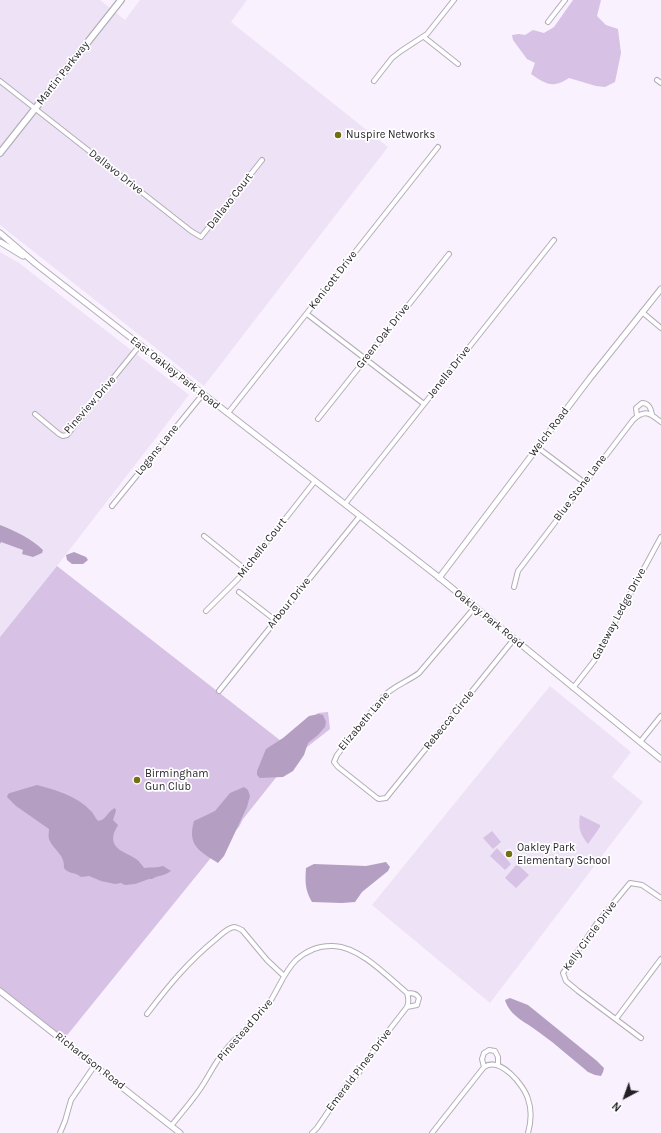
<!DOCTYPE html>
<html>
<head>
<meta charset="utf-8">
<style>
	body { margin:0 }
	#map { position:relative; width:661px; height:1133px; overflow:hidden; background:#f9f1fe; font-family:Karla,sans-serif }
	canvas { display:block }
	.north { position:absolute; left:605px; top:1077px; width:40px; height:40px; -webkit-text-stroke:3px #fff; paint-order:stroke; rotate:221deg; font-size:11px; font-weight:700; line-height:16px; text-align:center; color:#221f24 }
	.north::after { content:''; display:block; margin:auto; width:14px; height:18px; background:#221f24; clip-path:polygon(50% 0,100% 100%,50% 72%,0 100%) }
</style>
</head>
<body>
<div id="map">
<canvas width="661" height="1133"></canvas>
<div class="north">N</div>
</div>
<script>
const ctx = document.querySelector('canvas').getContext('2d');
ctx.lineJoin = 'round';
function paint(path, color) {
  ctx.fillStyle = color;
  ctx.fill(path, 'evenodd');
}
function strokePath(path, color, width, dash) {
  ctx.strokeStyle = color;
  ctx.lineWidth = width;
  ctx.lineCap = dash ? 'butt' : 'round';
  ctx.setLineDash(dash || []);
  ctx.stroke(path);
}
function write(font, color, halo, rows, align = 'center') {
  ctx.font = font + ' Karla,sans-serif';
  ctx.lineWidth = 3.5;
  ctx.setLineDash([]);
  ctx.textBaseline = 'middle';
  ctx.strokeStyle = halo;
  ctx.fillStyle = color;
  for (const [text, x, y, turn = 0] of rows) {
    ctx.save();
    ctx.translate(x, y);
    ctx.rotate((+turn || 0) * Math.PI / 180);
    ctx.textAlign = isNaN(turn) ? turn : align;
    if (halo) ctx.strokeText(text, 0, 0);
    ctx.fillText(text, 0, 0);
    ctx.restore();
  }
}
paint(new Path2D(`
	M0,0H100L125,20L140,0H247L231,22L388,147L204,386L0,225Z
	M0,252L19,263L189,395L57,566L0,637Z
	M550,686L631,752L612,777L643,802L490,1003L372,905Z`), '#eee3f6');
paint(new Path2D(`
	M573,0H601L597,16L606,25L618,29L621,53L615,82L605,87L596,86L569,78C552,89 546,84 531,74L535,63L527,59L513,40L512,35L519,34L525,35L533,30L544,33L554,27Z
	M57,566L281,741L318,713L328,712L330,729L302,751L278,775L243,819L239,827L214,854L64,1039L0,990V637Z
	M580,815L600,825V827L588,844C580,834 578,828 580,815Z
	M492,831L501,842L493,849L483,838Z
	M497,848L511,864L505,870L490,856Z
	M517,864L529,875L516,888L505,878Z`), '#d7c1e4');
paint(new Path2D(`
	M0,525C15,531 31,538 43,550L42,553L33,557L22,554L23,550L1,542L0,544Z
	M74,552L86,557L88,560L83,564H72L67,560L66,555Z
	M319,714L323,715L326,722L325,727L318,735L308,743L304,755L293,771L283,777L260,778L257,775V771L266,749L283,738L309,716Z
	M37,785C56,790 77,796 91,811C94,814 95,818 98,821C107,820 107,811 115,808L116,811L113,820L118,825C117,827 115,830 114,833C109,849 126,852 136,859C139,861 142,865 144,868C151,867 157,868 163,866L171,871C165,876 158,875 152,879H149L135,884L125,885L121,883L115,884L101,881L89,876L81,877C76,872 68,874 64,868C65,854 53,850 49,839C48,836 49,832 49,829L16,806L7,797L8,794L10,793Z
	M244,787L248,790L250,796L247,807L224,856L218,863C199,851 187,845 194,821L215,811L230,793Z
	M386,862L390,867L388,871L362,892L355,902L342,903L312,902C305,890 305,882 306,868L314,864L366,866Z
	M510,998L528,1005L597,1061L604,1068L603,1072L601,1076L595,1075L588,1072C572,1059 557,1045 540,1033C528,1023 510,1017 505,1000Z`), '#b49fc2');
const minor = new Path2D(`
	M548,22L565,0
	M424,37L458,64
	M657,80L661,83
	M0,81L191,231L201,237L262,160
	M374,81L392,58L401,51L427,34L454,0
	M642,312L661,328
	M307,314L424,404
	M228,413L438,147
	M35,414L59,434L63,436L67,435L140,345
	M637,416L636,408L642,403C649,403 651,408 652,415
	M318,419L449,254
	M537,447L585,483
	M345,504L554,240
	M112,506L203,394
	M204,536L245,569
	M514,587L518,571L633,420C645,409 650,413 661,422
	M239,592L275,620
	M475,607L419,673C407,682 393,686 383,697L337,755L334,762L338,767L377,798L379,799L386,798L514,639
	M206,611L238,579L315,481
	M573,688L594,661L661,537
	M219,691L360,516
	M640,742L661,716
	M407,993C412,993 416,993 419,998L417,1005L407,1007
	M147,1014C169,985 188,962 216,939C221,935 227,928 234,927C237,927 239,929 242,930L267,960L284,976
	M616,1019L661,959
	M641,1038L578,991L566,981L563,973L597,923L630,883L642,885L661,898
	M484,1067L482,1059L484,1053L489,1050L495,1051L498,1057V1065
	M171,1126C182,1112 195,1098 204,1083C211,1072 216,1061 224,1052C237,1035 254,1023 267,1006C278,991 283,973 296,960C307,950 319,945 334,946C360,947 388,977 407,993C409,999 409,1002 407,1007L376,1047L358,1074L347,1084L317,1128L312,1133
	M60,1133L65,1121L71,1100L95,1065
	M432,1133L484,1067C500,1056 524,1085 528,1099C532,1110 531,1122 528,1133`);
const tertiary = new Path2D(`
	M0,233L36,264L436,575L661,759
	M0,242L23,256
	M439,578L590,378L661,289
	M0,991L180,1133`);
const secondary = new Path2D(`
	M0,153L121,0`);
strokePath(minor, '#b3adb8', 6);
strokePath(tertiary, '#b3adb8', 7);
strokePath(secondary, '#b3adb8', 8);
strokePath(minor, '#fff', 4);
strokePath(tertiary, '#fff', 5);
strokePath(secondary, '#fff', 5.5);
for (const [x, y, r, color] of [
	[338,135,4,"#727012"],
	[137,780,4,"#727012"],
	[509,854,4,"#727012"]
]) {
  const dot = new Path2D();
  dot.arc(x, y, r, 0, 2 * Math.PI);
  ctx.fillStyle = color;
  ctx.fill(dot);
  strokePath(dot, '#fff', 1.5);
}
write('11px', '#221f24', '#fff', [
	["Martin Parkway",63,73,-52],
	["Dallavo Drive",116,172,38],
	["Dallavo Court",230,201,-52],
	["Kenicott Drive",333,280,-52],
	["Green Oak Drive",383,336,-52],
	["Jenella Drive",449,372,-52],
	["East Oakley Park Road",175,373,38],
	["Pineview Drive",90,405,-49],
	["Welch Road",549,432,-53],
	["Logans Lane",157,450,-51],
	["Blue Stone Lane",580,488,-53],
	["Michelle Court",262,548,-52],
	["Arbour Drive",289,603,-51],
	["Gateway Ledge Drive",619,614,-62],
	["Oakley Park Road",489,619,39],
	["Rebecca Circle",449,720,-51],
	["Elizabeth Lane",364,721,-50],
	["Kelly Circle Drive",590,936,-54],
	["Pinestead Drive",245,1030,-49],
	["Richardson Road",90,1061,38],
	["Emerald Pines Drive",359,1070,-53]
]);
write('11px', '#221f24', '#fff', [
	["Nuspire Networks",346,135],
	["Birmingham",145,774],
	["Gun Club",145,787],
	["Oakley Park",517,848],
	["Elementary School",517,861]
], 'left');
</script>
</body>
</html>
